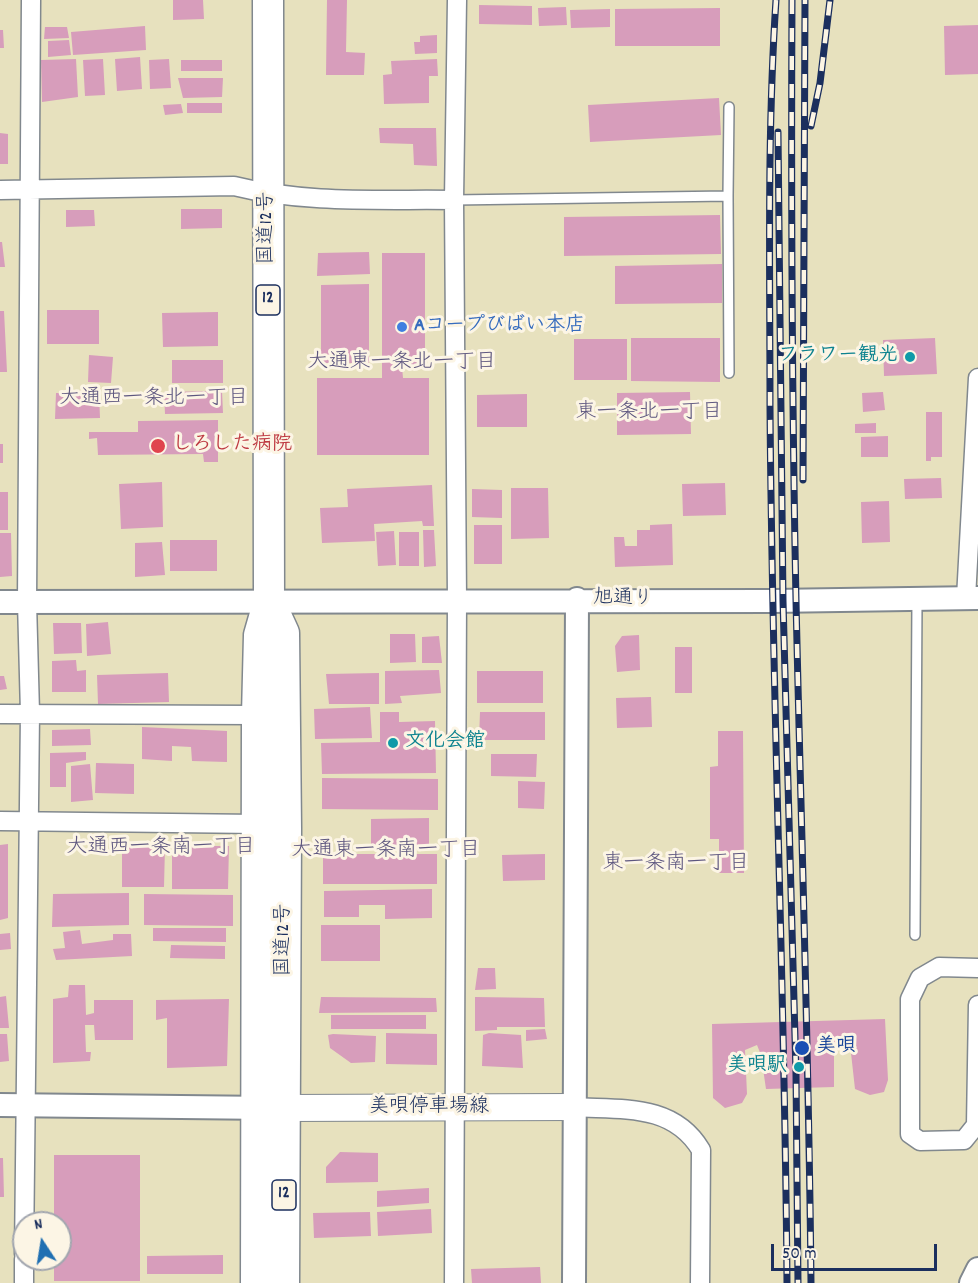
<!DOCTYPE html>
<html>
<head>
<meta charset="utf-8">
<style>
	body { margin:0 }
	#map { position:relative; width:978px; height:1283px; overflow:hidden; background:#e7e1be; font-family:Dekko,sans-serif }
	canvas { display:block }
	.north { position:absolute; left:12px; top:1211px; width:60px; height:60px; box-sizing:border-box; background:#fcf5e5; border:2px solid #a2a6af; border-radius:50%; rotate:348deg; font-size:16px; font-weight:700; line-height:24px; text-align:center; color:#1b2f5e }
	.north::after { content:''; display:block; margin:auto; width:21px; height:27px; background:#1f6fb2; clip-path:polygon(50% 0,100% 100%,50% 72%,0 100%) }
	.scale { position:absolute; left:771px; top:1244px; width:166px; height:27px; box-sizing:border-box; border:3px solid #1b2f5e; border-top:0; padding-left:8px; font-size:18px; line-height:21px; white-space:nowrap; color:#1b2f5e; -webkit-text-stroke:4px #fcf5e5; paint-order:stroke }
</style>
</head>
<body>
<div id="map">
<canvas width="978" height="1283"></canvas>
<div class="north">N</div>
<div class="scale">50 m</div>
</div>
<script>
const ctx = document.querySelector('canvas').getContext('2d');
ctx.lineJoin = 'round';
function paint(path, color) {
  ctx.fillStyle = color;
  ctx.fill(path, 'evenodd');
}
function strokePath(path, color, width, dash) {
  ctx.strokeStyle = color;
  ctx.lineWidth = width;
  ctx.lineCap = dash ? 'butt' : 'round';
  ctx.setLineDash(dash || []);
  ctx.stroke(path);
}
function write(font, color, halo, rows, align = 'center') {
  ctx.font = font + ' Dekko,"Klee One",sans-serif';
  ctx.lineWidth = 6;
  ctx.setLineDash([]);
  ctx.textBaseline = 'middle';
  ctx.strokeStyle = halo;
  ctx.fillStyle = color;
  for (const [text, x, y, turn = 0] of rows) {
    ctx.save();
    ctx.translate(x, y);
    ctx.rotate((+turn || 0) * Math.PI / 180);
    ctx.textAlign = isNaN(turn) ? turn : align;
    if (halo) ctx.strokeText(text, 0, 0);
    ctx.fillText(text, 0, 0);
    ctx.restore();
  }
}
paint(new Path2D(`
	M173,0H203L204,19L173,20Z
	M327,0H347L346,52L365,53L364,75H326Z
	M479,5L532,6V25L479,24Z
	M566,7L567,25L539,26L538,8Z
	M720,8V46H615V9Z
	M610,9V27L571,28L570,10Z
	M978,25V74L945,75L944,26Z
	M145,26L146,50L73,55L71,32Z
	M45,27H67L69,38L44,39Z
	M0,30H3L4,48H0Z
	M437,35V53L415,54L414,42H420V36Z
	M69,40L71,55L48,57V41Z
	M140,57L142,89L117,91L115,59Z
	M76,59L78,97L42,102L41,60Z
	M103,59L105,95L85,96L83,60Z
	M169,59L171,88L150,89L149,60Z
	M437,59L438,76H429V103L384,104L383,75L392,74L391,61Z
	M181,60H222V71H181Z
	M178,78H223L222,97L183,98Z
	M719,98L721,135L590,142L588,105Z
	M187,103H222V113H187Z
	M181,104L183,113L165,115L163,105Z
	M379,128H436L437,166L414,165L413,144L380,143Z
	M0,133L8,134V164H0Z
	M181,209H222V228L181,229Z
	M66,210H94L95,226L66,227Z
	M720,215L721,254L564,256V217Z
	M0,242H2L5,267H0Z
	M369,252L370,274L317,276L318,253Z
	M382,253H425V367H402L403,378H429V455H317V378H382Z
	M722,264V303L615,304V266Z
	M369,284V363H321V285Z
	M47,310H99V344H47Z
	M0,311H4L7,372H0Z
	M218,312V346L163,347L162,313Z
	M631,338H720V382L631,381Z
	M935,338L937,374L884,376L883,340Z
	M574,339H627V380H574Z
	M89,355L113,357L111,383L88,382Z
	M172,360H223V383H172Z
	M222,391L223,413L165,414L164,392Z
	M690,392L691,434L617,435V393Z
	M883,392L885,410L863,412L862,393Z
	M56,393H99L100,418L55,419Z
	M527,394V427H477V395Z
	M926,412H942V457H931V461H926Z
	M218,420V462H204L203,454L98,455L97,438L89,439V432H138V421Z
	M876,423V433H855V424Z
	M888,436V457H861V437Z
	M0,444H3V463H0Z
	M941,478L942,498L905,499L904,479Z
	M162,482L163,527L121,529L119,484Z
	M725,483L726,515L683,516L682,484Z
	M432,485L434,526H423L422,521L374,524L375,541L322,543L320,508L348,507L347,489Z
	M511,488H548L549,538L511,539Z
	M472,489L502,490V518L472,517Z
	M0,492H8V530H0Z
	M889,501L890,542L862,543L861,502Z
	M672,524L673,565L615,567L614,537H624L625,546H637V530H650V525Z
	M474,525H502V564H474Z
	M423,530H434L436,566L424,567Z
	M394,531L396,565L378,566L376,532Z
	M399,532H419V566H399Z
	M0,533H11L12,576L0,577Z
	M170,540H217V571H170Z
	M162,542L165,575L135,577V543Z
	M108,622L111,654L87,656L86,624Z
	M53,623H81L82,653L54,654Z
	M390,634H415L416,662L390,663Z
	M639,635L640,670L617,672L615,646L622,636Z
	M439,636L442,663H422V637Z
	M675,647H692V693H675Z
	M76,660L77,671L86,670V692H52V661Z
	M439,670L441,693L400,696L402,703L385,704V671Z
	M477,671H543V703H477Z
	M168,673L169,702L98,704L97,675Z
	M379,673V704H329L326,674Z
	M0,676H4L7,689L0,690Z
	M651,697L652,727L617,728L616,698Z
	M370,707L372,738L315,739L314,709Z
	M380,712H399V722L435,721L436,773L322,774L321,743L380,742Z
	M480,712H545V740H479Z
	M142,727L227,731V762L192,761L191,747L172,746V761L142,759Z
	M90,729L91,745L52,746V730Z
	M718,731H743L744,873H719V839H710V767L718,766Z
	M86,752V760L66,763V787H50V753Z
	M491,754H537L536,777L491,776Z
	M96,763L134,764V794L95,793Z
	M90,764L93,800L71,802V766Z
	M322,778L438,779V810L322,809Z
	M518,781L545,782L544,809L518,808Z
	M429,818V848L371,849V819Z
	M8,844V918L0,920V845Z
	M122,845L165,846L164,887H122Z
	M172,846H229L228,889H172Z
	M323,854H437V884H323Z
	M545,854V880L503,881L502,855Z
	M432,889V918L385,919V905H359V917H324V891Z
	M129,893V925L52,927L53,894Z
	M144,894L233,895V926L144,925Z
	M321,925H380V961H321Z
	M153,928H226V942L153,941Z
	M80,930L82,944L113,940V934H131L132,956L56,960L53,949L65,948L63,932Z
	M10,933L11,949L0,950V934Z
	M171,945L225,946V959L170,958Z
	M478,968H495L496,989L475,990Z
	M69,985H85L86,1015L94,1013V1000H133V1040H95L94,1025H85L86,1052H91L90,1061L53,1063V999L68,997Z
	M6,996L9,1028H0V997Z
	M321,997L436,998L437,1012L319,1013Z
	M475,997L544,998L545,1027H497V1030L475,1031Z
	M229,999L227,1066L167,1068V1018L156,1020V1000Z
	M331,1015H426V1029H331Z
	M885,1019L888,1080L884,1092L870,1095L855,1089L850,1044L847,1042L834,1047V1087L766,1089L761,1055L757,1045L745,1050L747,1094L742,1103L725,1108L713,1098L712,1024Z
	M545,1029L547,1039L526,1041V1030Z
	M386,1033L437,1034V1065L386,1064Z
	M489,1033L521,1035L523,1068L482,1066L483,1035Z
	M0,1034H7L9,1061L0,1062Z
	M333,1034L376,1036L375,1062L351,1063L330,1048L328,1035Z
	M340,1152L378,1153V1182L326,1183V1167Z
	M54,1155H140V1281H54V1259H60V1223H54Z
	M0,1158H3L4,1197H0Z
	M429,1188V1203L377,1207V1191Z
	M431,1209L432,1233L378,1236L377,1212Z
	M370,1212L371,1236L314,1238L313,1213Z
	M223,1255V1274H147V1256Z
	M540,1267L541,1283H472L471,1269Z`), '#d79dbb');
const service = new Path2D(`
	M728,196L729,107
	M454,200L728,196L729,373
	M915,935L917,599`);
const minor = new Path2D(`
	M0,190L234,186C306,204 380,199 454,200
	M966,598L978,378
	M0,714L257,715
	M0,821L258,824
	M978,968L939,967L920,978L910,999V1134L920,1141L964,1140L976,1125L978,1005
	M574,1107C622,1110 673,1103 701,1150L700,1283
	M24,1254L30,713L27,602L31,0
	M24,1259V1283
	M454,1283L457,600L454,200L457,0`);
const tertiary = new Path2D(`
	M0,602L772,601L978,598
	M0,1105L271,1108
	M574,1283L577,599
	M971,1283L978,1269`);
const secondary = new Path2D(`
	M284,1108L574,1107`);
const trunk = new Path2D(`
	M269,600L284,633L286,829L284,1283
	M256,1283L257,715L259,635L269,600L268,0`);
strokePath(service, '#81888e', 12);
strokePath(minor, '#81888e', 21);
strokePath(tertiary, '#81888e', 26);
strokePath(secondary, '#81888e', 28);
strokePath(trunk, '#81888e', 33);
strokePath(service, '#fff', 9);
strokePath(minor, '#fff', 18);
strokePath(tertiary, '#fff', 22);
strokePath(secondary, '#fff', 26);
strokePath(trunk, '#fff', 30);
const rail = new Path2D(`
	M776,0C767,135 770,271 770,406C772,699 785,991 787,1283
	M792,0C791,200 792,400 796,600C801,828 809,1055 811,1283
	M811,126L820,83L830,0
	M778,132L783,601L796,1074L798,1283
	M803,480L805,0`);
strokePath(rail, '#1b2f5e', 7);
strokePath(rail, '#fcf5e5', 4.5, [14]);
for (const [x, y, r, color] of [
	[402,327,6,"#3f7fe0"],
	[910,357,6,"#0f9aa8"],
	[158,446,8,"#e0444e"],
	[393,743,6,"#0f9aa8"],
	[802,1048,8,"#1a4fb4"],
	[799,1067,6,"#0f9aa8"]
]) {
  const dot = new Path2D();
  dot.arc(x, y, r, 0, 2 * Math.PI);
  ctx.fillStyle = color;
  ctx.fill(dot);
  strokePath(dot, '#fcf5e5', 2);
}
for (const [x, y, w] of [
	[268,300,24],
	[284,1195,24]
]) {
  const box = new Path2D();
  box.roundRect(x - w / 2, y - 15, w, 30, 4.5);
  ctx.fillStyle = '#fcf5e5';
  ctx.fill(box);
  strokePath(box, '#1b2f5e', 1.5);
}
write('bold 18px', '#1b2f5e', null, [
	["12",268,300],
	["12",284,1195]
]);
write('20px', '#1b2f5e', '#fcf5e5', [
	["国道12号",268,228,-90],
	["旭通り",623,600,1],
	["国道12号",285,940,-90],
	["美唄停車場線",429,1108]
]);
write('bold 20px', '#366cbe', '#fcf5e5', [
	["Aコープびばい本店",414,327]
], 'left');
write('bold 20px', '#0d838f', '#fcf5e5', [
	["フラワー観光",898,357],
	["文化会館",405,743,"left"],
	["美唄駅",787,1067]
], 'right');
write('bold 20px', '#be3a42', '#fcf5e5', [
	["しろした病院",172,446]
], 'left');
write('bold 20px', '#164399', '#fcf5e5', [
	["美唄",816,1048]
], 'left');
write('21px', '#5d567f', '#fcf5e5', [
	["大通東一条北一丁目",402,364],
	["大通西一条北一丁目",154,400],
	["東一条北一丁目",649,414],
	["大通西一条南一丁目",161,849],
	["大通東一条南一丁目",386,852],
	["東一条南一丁目",676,865]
]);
</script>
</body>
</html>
